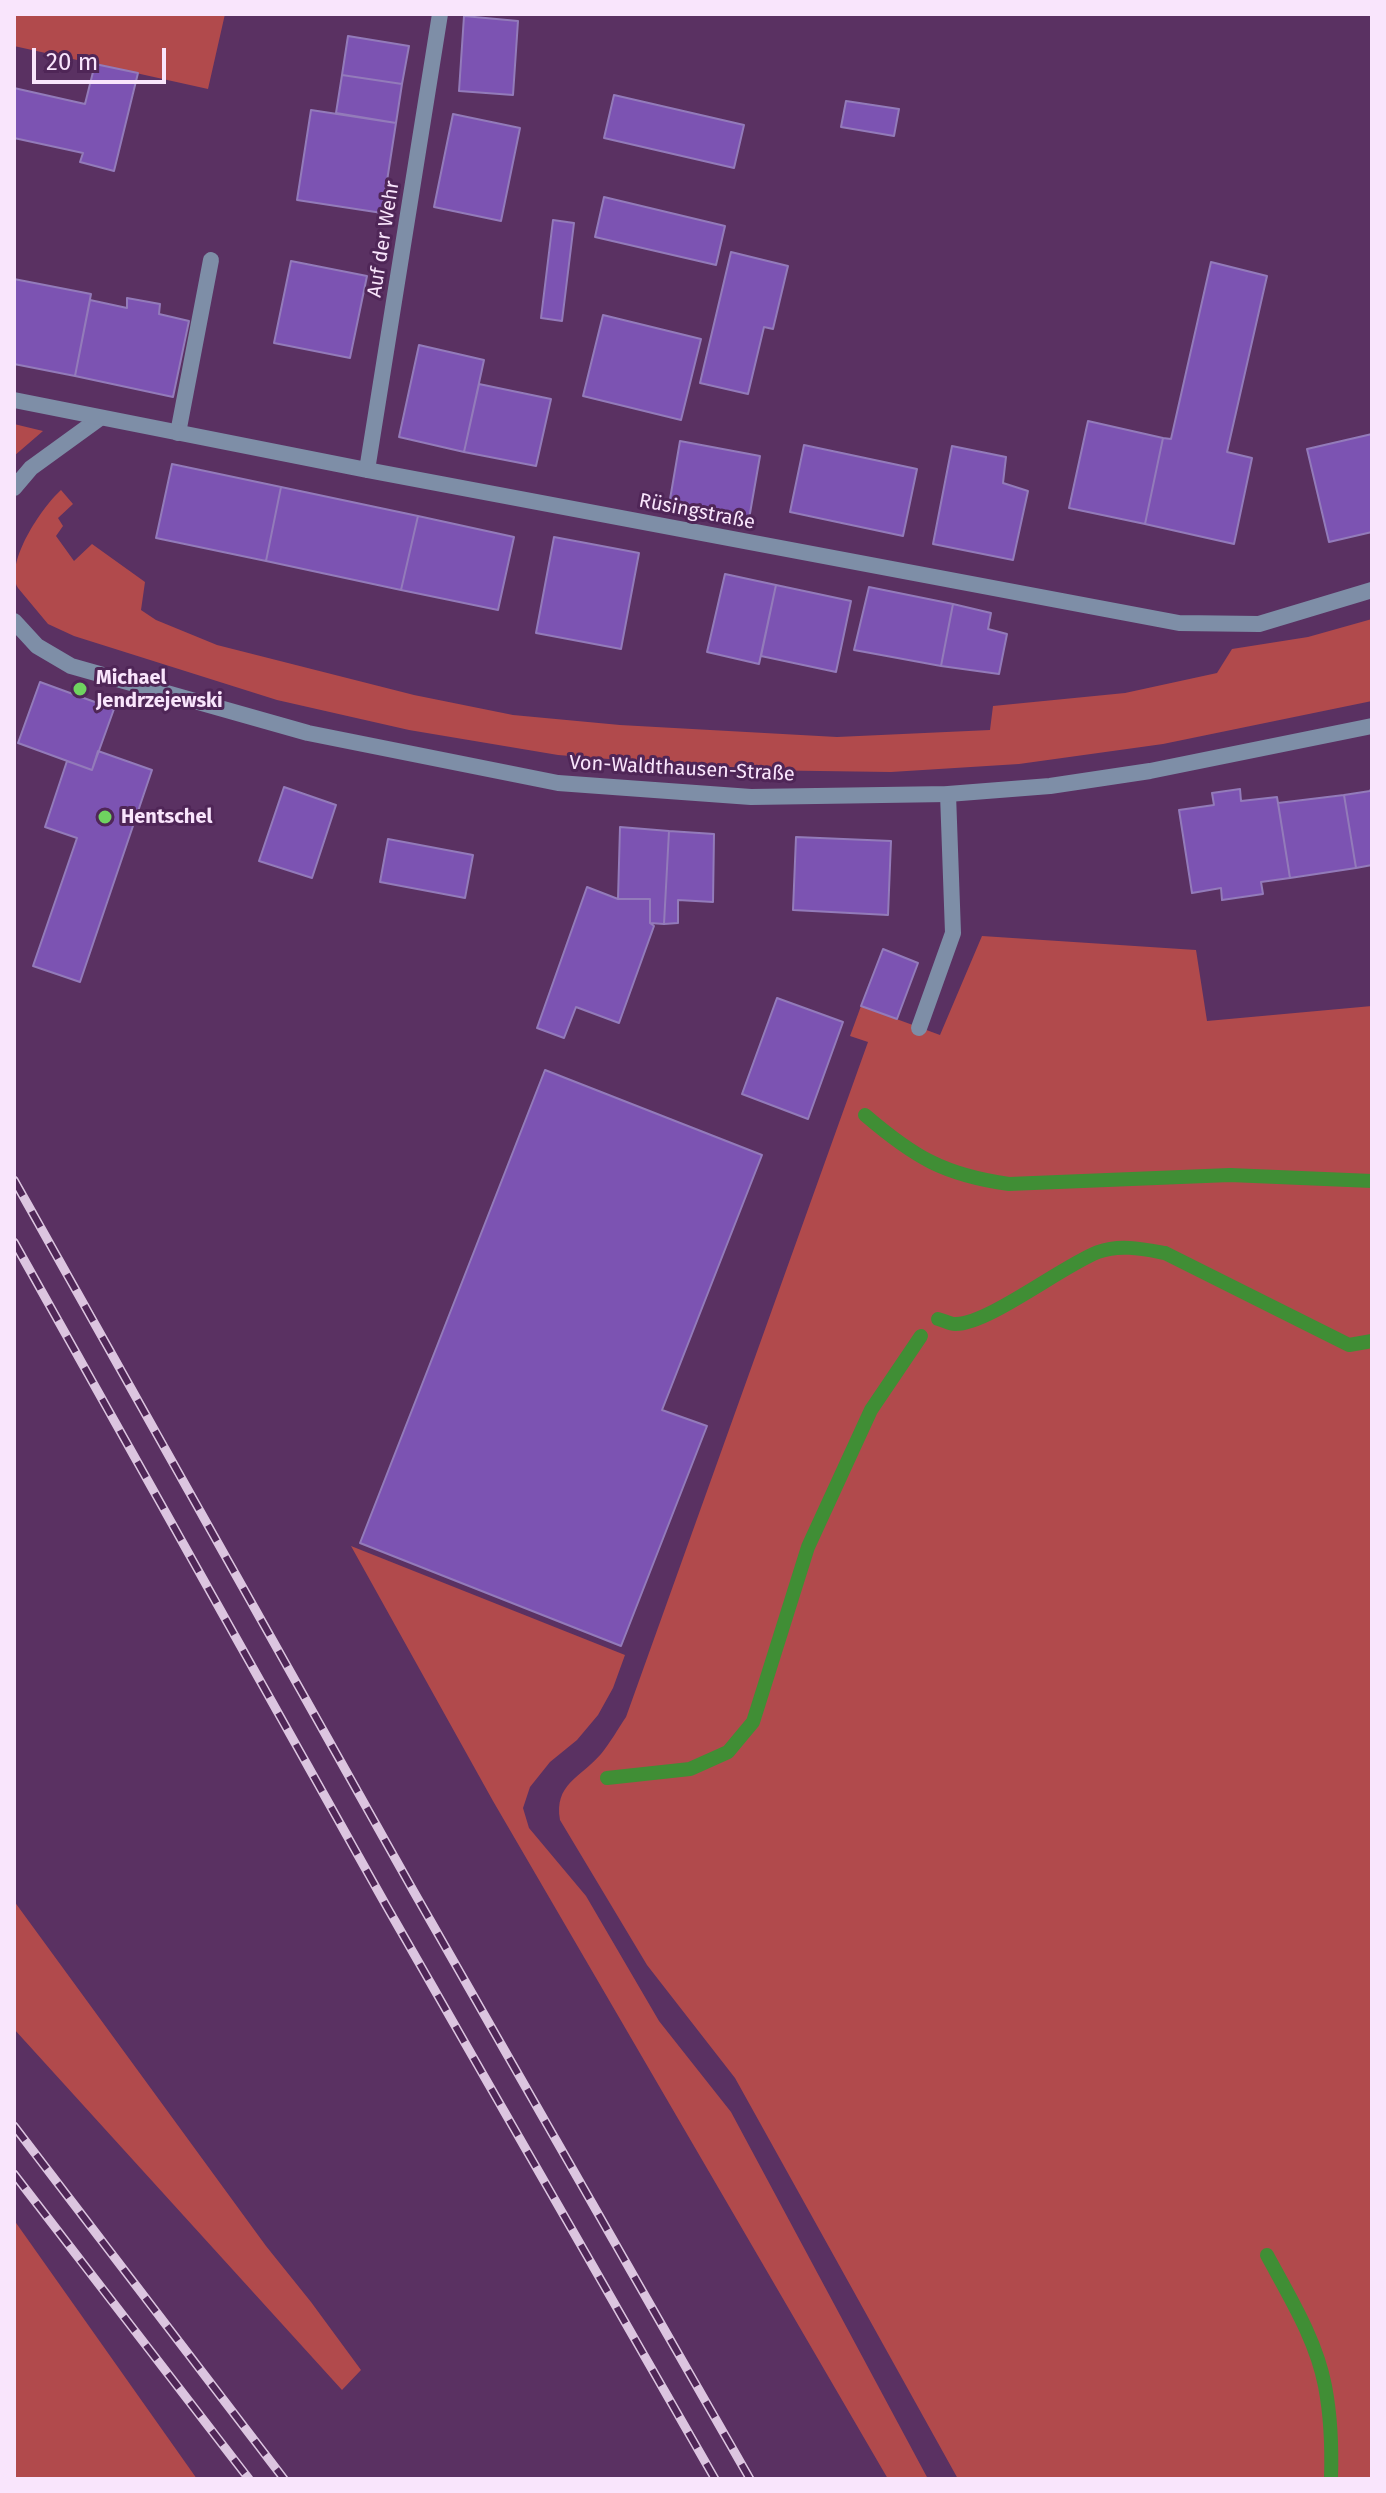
<!DOCTYPE html>
<html>
<head>
<meta charset="utf-8">
<style>
	body { margin:0 }
	#map { position:relative; width:1386px; height:2493px; overflow:hidden; background:#5a3162; font-family:"Fira Sans",sans-serif }
	canvas { display:block }
	.frame { position:absolute; inset:0; border:16px solid #f9e5fc; pointer-events:none }
	.scale { position:absolute; left:32px; top:48px; width:134px; height:36px; box-sizing:border-box; border:4px solid #f9e5fc; border-top:0; padding-left:10px; font-size:24px; line-height:28px; white-space:nowrap; color:#f9e5fc; -webkit-text-stroke:6px #4f2657; paint-order:stroke }
</style>
</head>
<body>
<div id="map">
<canvas width="1386" height="2493"></canvas>
<div class="frame"></div>
<div class="scale">20 m</div>
</div>
<script>
const ctx = document.querySelector('canvas').getContext('2d');
ctx.lineJoin = 'round';
function paint(path, color) {
  ctx.fillStyle = color;
  ctx.fill(path, 'evenodd');
}
function strokePath(path, color, width, dash) {
  ctx.strokeStyle = color;
  ctx.lineWidth = width;
  ctx.lineCap = dash ? 'butt' : 'round';
  ctx.setLineDash(dash || []);
  ctx.stroke(path);
}
function write(font, color, halo, rows, align = 'center') {
  ctx.font = font + ' "Fira Sans",sans-serif';
  ctx.lineWidth = 6;
  ctx.setLineDash([]);
  ctx.textBaseline = 'middle';
  ctx.strokeStyle = halo;
  ctx.fillStyle = color;
  for (const [text, x, y, turn = 0] of rows) {
    ctx.save();
    ctx.translate(x, y);
    ctx.rotate((+turn || 0) * Math.PI / 180);
    ctx.textAlign = isNaN(turn) ? turn : align;
    if (halo) ctx.strokeText(text, 0, 0);
    ctx.fillText(text, 0, 0);
    ctx.restore();
  }
}
paint(new Path2D(`
	M14,14H225L208,89L14,46Z
	M14,424L43,431L14,456Z
	M61,490L73,504L58,518L63,526L56,536L74,561L92,544L145,582L141,610L156,620L217,645L414,695L513,715L620,725L837,737L990,730L993,706L1125,693L1217,673L1232,649L1308,637L1372,619V701L1163,744L1019,764L891,772L748,770L558,755L409,730L277,700L74,636L48,624L18,588C4,563 42,507 61,490Z
	M982,936L1196,950L1207,1021L1372,1006V2479H958L735,2078L647,1965L560,1820C554,1784 580,1778 601,1754C610,1743 618,1729 626,1717L868,1042L850,1036L861,1006L940,1035Z
	M351,1546L625,1655L613,1688L598,1715L577,1740L550,1762L530,1787L523,1808L529,1828L586,1896L659,2021L731,2112L928,2479H888L493,1801Z
	M14,1901L266,2246L311,2302L361,2370L342,2390L14,2029Z
	M14,2220L197,2479H14Z`), '#b14a4c');
strokePath(new Path2D(`
	M865,1115C914,1157 944,1175 1009,1184L1230,1175L1372,1181
	M938,1319C943,1320 950,1324 955,1324C987,1325 1062,1266 1098,1252C1120,1244 1143,1249 1165,1253L1349,1345L1372,1341
	M607,1778L690,1769L728,1752L753,1722L808,1547L871,1410L921,1336
	M1267,2255C1289,2296 1316,2339 1325,2386C1331,2417 1332,2448 1331,2479`), '#408e35', 14);
const building = new Path2D(`
	M464,16L518,21L513,95L459,91Z
	M348,36L409,46L402,84L342,75Z
	M95,64L138,73L114,171L80,162L83,153L14,138V88L85,104Z
	M342,75L402,84L396,123L336,113Z
	M614,95L744,125L734,168L604,138Z
	M846,101L899,109L894,136L841,127Z
	M311,110L396,123L382,213L297,200Z
	M453,114L520,128L501,221L434,207Z
	M604,197L725,226L716,265L595,237Z
	M553,220L574,223L562,321L541,318Z
	M731,252L788,266L773,329L764,327L748,394L700,383Z
	M291,261L367,276L350,358L274,343Z
	M1211,262L1267,276L1227,452L1252,458L1234,544L1145,524L1163,438L1171,439Z
	M14,279L91,294L75,376L14,364Z
	M127,298L160,304L159,314L189,321L173,397L75,376L90,300L127,308Z
	M603,315L701,339L681,420L583,396Z
	M419,345L484,360L464,452L399,437Z
	M479,384L551,399L536,466L464,452Z
	M1088,421L1163,438L1145,524L1069,508Z
	M1372,434V532L1329,542L1307,449Z
	M680,441L760,456L749,519L669,505Z
	M804,445L917,469L903,536L790,512Z
	M952,446L1006,457L1003,483L1028,491L1013,560L933,544Z
	M172,464L281,487L266,561L156,538Z
	M281,487L418,516L401,590L266,561Z
	M418,516L514,537L498,610L401,590Z
	M554,537L639,553L621,649L536,633Z
	M725,574L776,585L759,664L707,652Z
	M776,585L851,601L836,672L761,656Z
	M869,587L953,604L941,666L854,650Z
	M953,604L991,613L988,629L1007,634L999,674L941,666Z
	M40,682L114,709L92,770L18,743Z
	M98,751L152,770L80,982L33,966L77,838L45,827L67,761L92,770Z
	M284,787L336,805L312,878L259,861Z
	M1372,787V865L1356,868L1344,795L1370,791Z
	M1240,789L1241,801L1277,797L1290,878L1261,882L1263,894L1222,900L1221,888L1192,893L1179,810L1214,805L1212,793Z
	M1344,795L1356,868L1290,878L1278,803Z
	M620,827L669,831L664,924L650,923V899H618Z
	M669,831L714,834L713,902L678,900V923L664,924Z
	M796,837L891,841L888,915L793,910Z
	M388,839L473,855L465,898L380,882Z
	M587,887L618,899H650V923L654,926L619,1023L576,1007L564,1038L537,1028Z
	M883,949L918,963L897,1019L861,1006Z
	M777,998L843,1022L808,1119L742,1094Z
	M545,1070L762,1155L662,1410L707,1426L621,1646L360,1543Z`);
paint(building, '#7c53b2');
strokePath(building, '#937bba', 2);
strokePath(new Path2D(`
	M178,433L211,260
	M14,488L31,468L100,418
	M919,1028L953,933L948,794`), '#7e8ea7', 16);
strokePath(new Path2D(`
	M14,400L367,470L1179,623L1259,624L1372,590
	M367,470L440,14
	M14,621L37,646L71,666L308,733L558,783L751,797L948,794L1050,786L1150,771L1372,726`), '#7e8ea7', 16);
const rail = new Path2D(`
	M14,1180L414,1892L750,2479
	M14,1242L387,1907L715,2479
	M14,2126L284,2479
	M14,2174L249,2479`);
strokePath(rail, '#dcc5e0', 9);
strokePath(rail, '#4f2657', 6, [18]);
for (const [x, y, r, color] of [
	[80,689,8,"#6fd360"],
	[105,817,8,"#6fd360"]
]) {
  const dot = new Path2D();
  dot.arc(x, y, r, 0, 2 * Math.PI);
  ctx.fillStyle = color;
  ctx.fill(dot);
  strokePath(dot, '#4f2657', 3);
}
write('20px', '#f9e5fc', '#4f2657', [
	["Auf der Wehr",384,239,-81],
	["Rüsingstraße",697,512,11],
	["Von-Waldthausen-Straße",682,769,3]
]);
write('bold 20px', '#f9e5fc', '#4f2657', [
	["Michael",96,678],
	["Jendrzejewski",96,701],
	["Hentschel",121,817]
], 'left');
</script>
</body>
</html>
